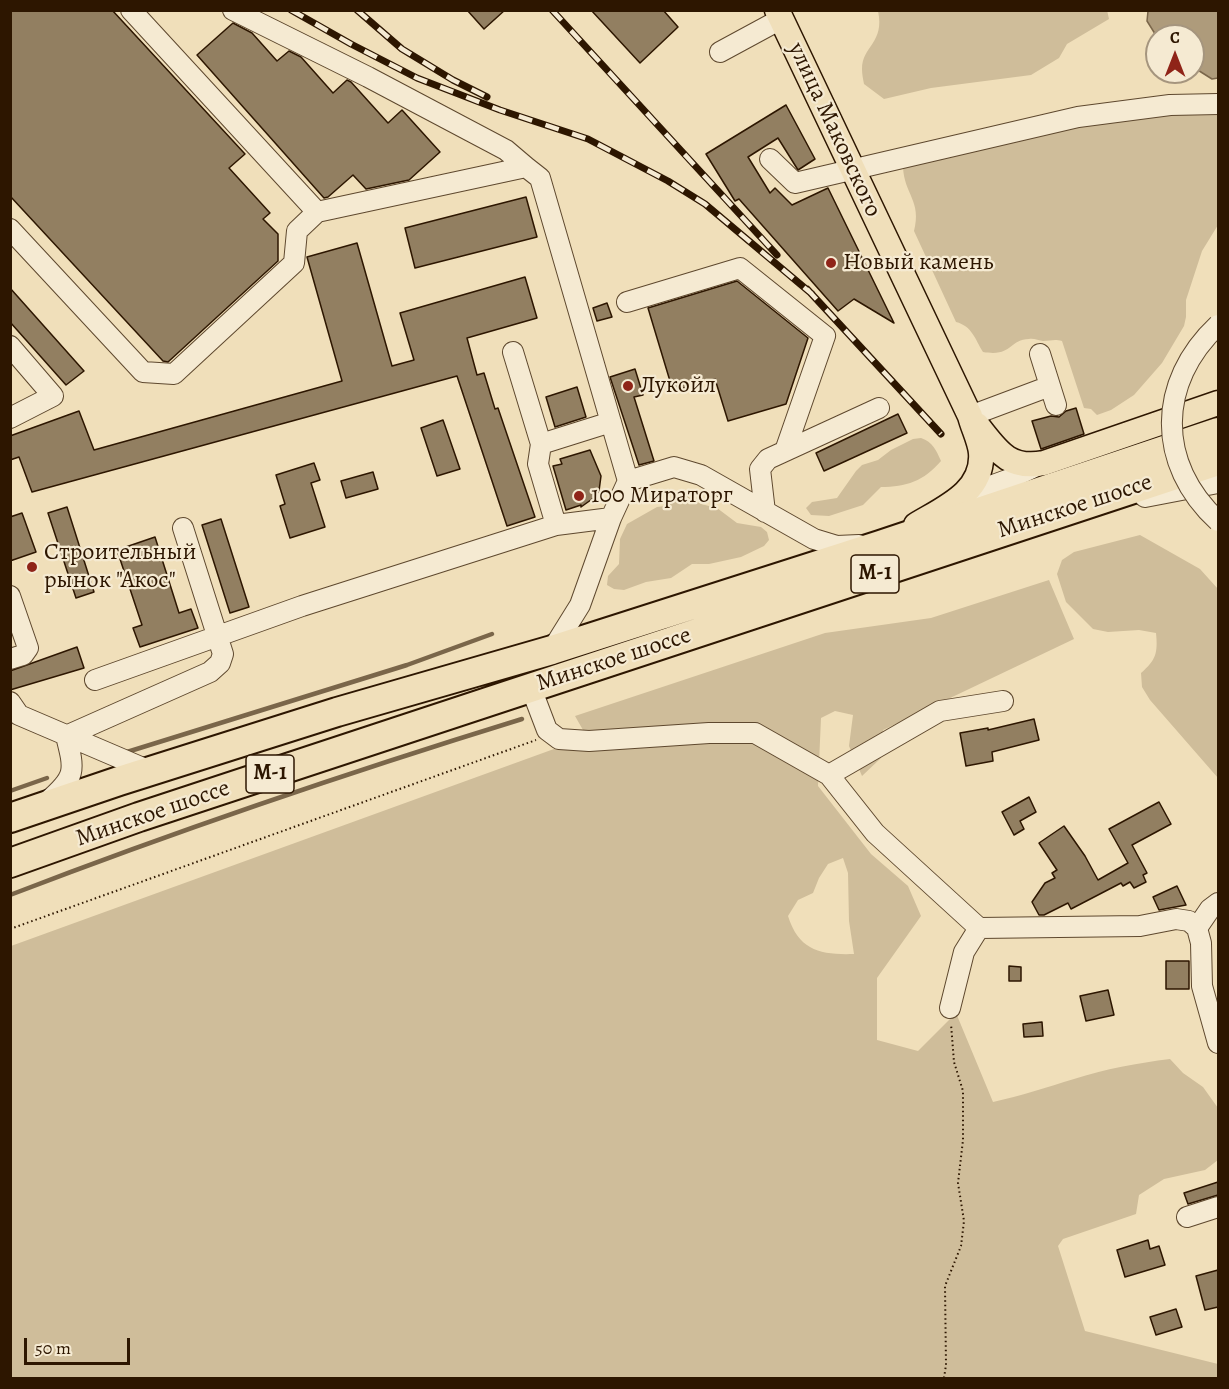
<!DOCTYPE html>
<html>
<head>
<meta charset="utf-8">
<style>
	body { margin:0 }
	#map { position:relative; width:1229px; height:1389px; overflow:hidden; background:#f0dfba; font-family:Alegreya,serif }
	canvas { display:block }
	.frame { position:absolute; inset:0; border:12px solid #2d1600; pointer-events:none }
	.north { position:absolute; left:1145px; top:24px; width:60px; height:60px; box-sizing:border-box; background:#f5ead2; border:2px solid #a5957e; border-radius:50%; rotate:0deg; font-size:16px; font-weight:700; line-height:24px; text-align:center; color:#2d1600 }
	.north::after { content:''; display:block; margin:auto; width:21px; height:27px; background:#8f2418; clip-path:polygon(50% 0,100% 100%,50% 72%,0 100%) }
	.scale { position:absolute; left:24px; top:1338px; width:106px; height:27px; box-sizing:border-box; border:3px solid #2d1600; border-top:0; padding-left:8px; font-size:18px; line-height:21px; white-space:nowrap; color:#2d1600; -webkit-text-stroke:4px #f5ead2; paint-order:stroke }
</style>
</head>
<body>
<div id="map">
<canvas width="1229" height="1389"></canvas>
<div class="frame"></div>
<div class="north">С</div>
<div class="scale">50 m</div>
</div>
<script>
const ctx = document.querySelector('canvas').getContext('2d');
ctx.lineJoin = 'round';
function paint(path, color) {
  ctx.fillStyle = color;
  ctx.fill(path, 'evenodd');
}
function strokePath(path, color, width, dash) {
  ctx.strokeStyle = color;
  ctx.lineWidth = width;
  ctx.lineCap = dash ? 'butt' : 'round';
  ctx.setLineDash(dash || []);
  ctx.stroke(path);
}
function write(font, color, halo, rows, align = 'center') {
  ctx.font = font + ' Alegreya,serif';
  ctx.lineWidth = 4.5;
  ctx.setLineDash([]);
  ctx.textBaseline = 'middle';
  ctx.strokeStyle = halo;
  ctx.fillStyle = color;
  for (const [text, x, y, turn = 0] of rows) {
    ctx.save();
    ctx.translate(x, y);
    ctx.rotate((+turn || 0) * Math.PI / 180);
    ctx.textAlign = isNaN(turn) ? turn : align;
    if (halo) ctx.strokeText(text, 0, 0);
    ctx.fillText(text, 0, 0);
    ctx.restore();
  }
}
paint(new Path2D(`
	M1107,10L1109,19L1067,44L1059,58L1031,75L931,88L884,99L864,84C863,79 862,74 862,69C862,46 885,43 878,11Z
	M1162,113H1218V225L1202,251L1186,300V317L1184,326L1162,363L1134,395L1111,410L1097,415L1091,409L1084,408L1062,341C1054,339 1051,341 1043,341C1039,341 1034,338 1029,339C1008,340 1013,357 983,352C975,339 972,326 956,322L914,231C922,201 904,194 903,167L1083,124Z
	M921,438C933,442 936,450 941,461C924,481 906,487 881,487L863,505L829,516L811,515L806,508L812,502L837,498L856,471L862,465L878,460L891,450L913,439Z
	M687,496L701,504L717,508L737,523L761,527L767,532L769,540L764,546L741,557L709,564H692L671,578L646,582L624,590L614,589L607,585L608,576L619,564L620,539L627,524L657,507L665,506L679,497Z
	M1140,535L1200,569L1218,589V778L1150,700L1142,687L1141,673C1156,660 1158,653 1156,633L1139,630L1108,632L1093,629L1066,602L1057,574L1062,560L1074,552Z
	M1049,580L1074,639L883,730L881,758L862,776L849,746L853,715L835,711L821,718L818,786L871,854L908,886L921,916L877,978V1040L918,1051L956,1013L993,1102C1021,1096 1047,1087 1074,1079C1105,1069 1138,1063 1170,1059L1183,1073L1203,1087L1218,1108V1160L1205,1170L1164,1179L1139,1195L1136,1214L1063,1239L1058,1246L1085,1331L1218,1364V1378H11V946L587,737L575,716L825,633L931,618ZM843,858L848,873L849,921L854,954C821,955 799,951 788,916L798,900L813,893L819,878L828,864Z`), '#cfbd9a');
const water = new Path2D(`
	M1148,11H1218V78L1212,79L1193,67V36L1157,37L1147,21Z`);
paint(water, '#ae9b7b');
strokePath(water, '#7a664a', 1.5);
strokePath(new Path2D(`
	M127,752L407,665L492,634
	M10,791L47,778
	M10,895C179,830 350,772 522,719`), '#7a664a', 4.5);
const building = new Path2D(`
	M10,10H112L245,154L229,168L270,213L263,219L278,234V261L168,362L163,361L10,196Z
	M467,10H505L484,29Z
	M591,10H663L678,27L640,63Z
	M233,23L252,33L277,61L289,51L301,57L333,93L347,80L351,82L388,123L402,110L440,152L409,180L366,189L353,175L328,197L324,198L197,55Z
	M786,105L815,159L798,170L778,138L748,157L770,193L775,188L792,205L828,188L894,323L854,299L838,311L739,199L735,201L706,154Z
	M526,197L537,237L415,268L405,228Z
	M357,243L392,366L414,360L400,313L525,277L537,318L467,338L477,375L484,373L495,409L498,408L535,517L507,526L457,376L32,492L19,457L10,460V436L79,411L94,450L342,381L307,257Z
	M737,281L808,338L786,404L728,421L715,379L673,391L648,308Z
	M10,288L84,371L66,385L10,322Z
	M607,303L612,317L597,321L593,308Z
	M635,369L643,395L634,397L654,461L639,465L610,377Z
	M577,387L586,417L555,427L546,397Z
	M1076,408L1084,434L1041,449L1032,421L1051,416L1059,417L1066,411Z
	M898,414L907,433L824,471L816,453Z
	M443,420L460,469L437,476L421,428Z
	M590,450L601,476L599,491L595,497L581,507V505L566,510L553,466L562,464L560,459Z
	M314,463L320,480L311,483L325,527L290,538L280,506L285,504L276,475Z
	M373,472L378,489L346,498L341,481Z
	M67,507L94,592L76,598L48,513Z
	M22,513L36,552L10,561V517Z
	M221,519L249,607L230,613L202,525Z
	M155,537L179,613L191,609L198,628L140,647L133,628L142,625L117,550Z
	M77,647L84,668L10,690V671Z
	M1034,719L1039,740L992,752L993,761L966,766L960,733L988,728V730Z
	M1029,797L1036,812L1020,821L1024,829L1014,835L1002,812Z
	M1159,802L1171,824L1132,845L1147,873L1143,875L1146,882L1134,888L1130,882L1123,886L1121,883L1071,909L1068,903L1044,915H1039L1032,902L1045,883L1055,878L1052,873L1057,870L1039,843L1064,826L1085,856L1098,880L1128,863L1109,829Z
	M1177,886L1186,905L1159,910L1153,897Z
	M1166,961H1189V989H1166Z
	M1009,966L1021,967V981H1009Z
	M1108,990L1114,1015L1086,1021L1080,996Z
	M1042,1022L1043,1036L1024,1037L1023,1024Z
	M1218,1182V1195L1188,1204L1184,1193Z
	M1148,1240L1150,1249L1159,1246L1165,1265L1125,1277L1117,1250Z
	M1218,1270V1307L1205,1310L1196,1276Z
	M1176,1309L1182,1327L1156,1335L1150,1317Z`);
paint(building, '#927f61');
strokePath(building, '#2d1600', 1.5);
const minor = new Path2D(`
	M131,10L317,212
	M233,10L368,77L506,150L526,167
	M720,52L781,19
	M770,159L795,183L1078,117L1170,105L1218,104
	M10,229L143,372L174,374L294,263L297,231L317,212L526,167L540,178L628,481
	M627,302L740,268L825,336L785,451
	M10,346L53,396L10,418
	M513,352L541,444
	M1040,354L1056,405
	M970,416L1050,386
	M963,496L1007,480L1041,464
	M1145,497L1218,483
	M765,512L760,469L768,459L879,408
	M556,525L538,464L541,444L611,422
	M10,596L28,648L23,655L10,659
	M552,650L580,605L611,518L628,481L674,467L701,475L814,539L837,546L859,545
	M95,680L302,606L556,525L611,518
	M531,688L547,730L559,739L589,741L709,733H755L829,775L875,833L979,928L1140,926L1176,919L1189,921L1197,928L1210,909L1218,903
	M10,702L19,715L150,771
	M66,736L210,672L220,663L223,654L183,528
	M829,775L940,711L1003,701
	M48,801C76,777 75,771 66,736
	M1197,928L1201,943L1202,986L1218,1043
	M950,1008L964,952L979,928
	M1187,1217L1218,1207`);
const major = new Path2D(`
	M777,10L970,416C973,428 980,441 981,453C984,492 944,508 916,525
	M977,425C997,450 1008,470 1044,463L1218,403`);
const highway = new Path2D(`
	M10,818L119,781L337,712L552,650L880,545L1218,432
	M10,863L139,817L1218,461`);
strokePath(minor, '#5e482e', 22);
strokePath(major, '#2d1600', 27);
strokePath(highway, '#2d1600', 32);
strokePath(new Path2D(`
	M10,929L536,740
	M944,1378L946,1365L945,1286L961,1246L964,1221L958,1183L963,1140V1091L954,1062L951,1024`), '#2d1600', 2, [1.5, 3]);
strokePath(minor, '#f5ead2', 20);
strokePath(major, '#f0dfba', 24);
strokePath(highway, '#f0dfba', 28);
const rail = new Path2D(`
	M291,10L351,44L417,78L500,110L588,139L668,181L705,204L812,294
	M357,10L402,49L453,80L487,97
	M552,10L777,255
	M807,289L941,434`);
strokePath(rail, '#2d1600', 7);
strokePath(rail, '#f5ead2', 4.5, [14]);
const minorBridge = new Path2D(`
	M1218,325C1157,382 1156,464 1218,521`);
strokePath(minorBridge, '#5e482e', 22, []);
strokePath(minorBridge, '#f5ead2', 20);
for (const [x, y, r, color] of [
	[831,263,6,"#8f2418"],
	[628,386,6,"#8f2418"],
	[579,496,6,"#8f2418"],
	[32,567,6,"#8f2418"]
]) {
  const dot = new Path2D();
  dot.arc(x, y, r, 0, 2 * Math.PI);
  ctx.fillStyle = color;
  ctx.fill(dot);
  strokePath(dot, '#f5ead2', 2);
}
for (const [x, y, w] of [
	[875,574,48],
	[270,774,48]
]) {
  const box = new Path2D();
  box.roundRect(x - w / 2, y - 19, w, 38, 4.5);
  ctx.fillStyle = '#f5ead2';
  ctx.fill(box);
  strokePath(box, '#2d1600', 1.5);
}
write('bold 22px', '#2d1600', null, [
	["М-1",875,574],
	["М-1",270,774]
]);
write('24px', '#2d1600', '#f5ead2', [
	["улица Маковского",834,130,65],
	["Минское шоссе",1075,507,-18],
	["Минское шоссе",614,660,-18],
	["Минское шоссе",153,814,-19]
]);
write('24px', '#2d1600', '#f5ead2', [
	["Новый камень",843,263],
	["Лукойл",640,386],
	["100 Мираторг",591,496],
	["Строительный",44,553],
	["рынок \"Акос\"",44,581]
], 'left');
</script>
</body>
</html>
